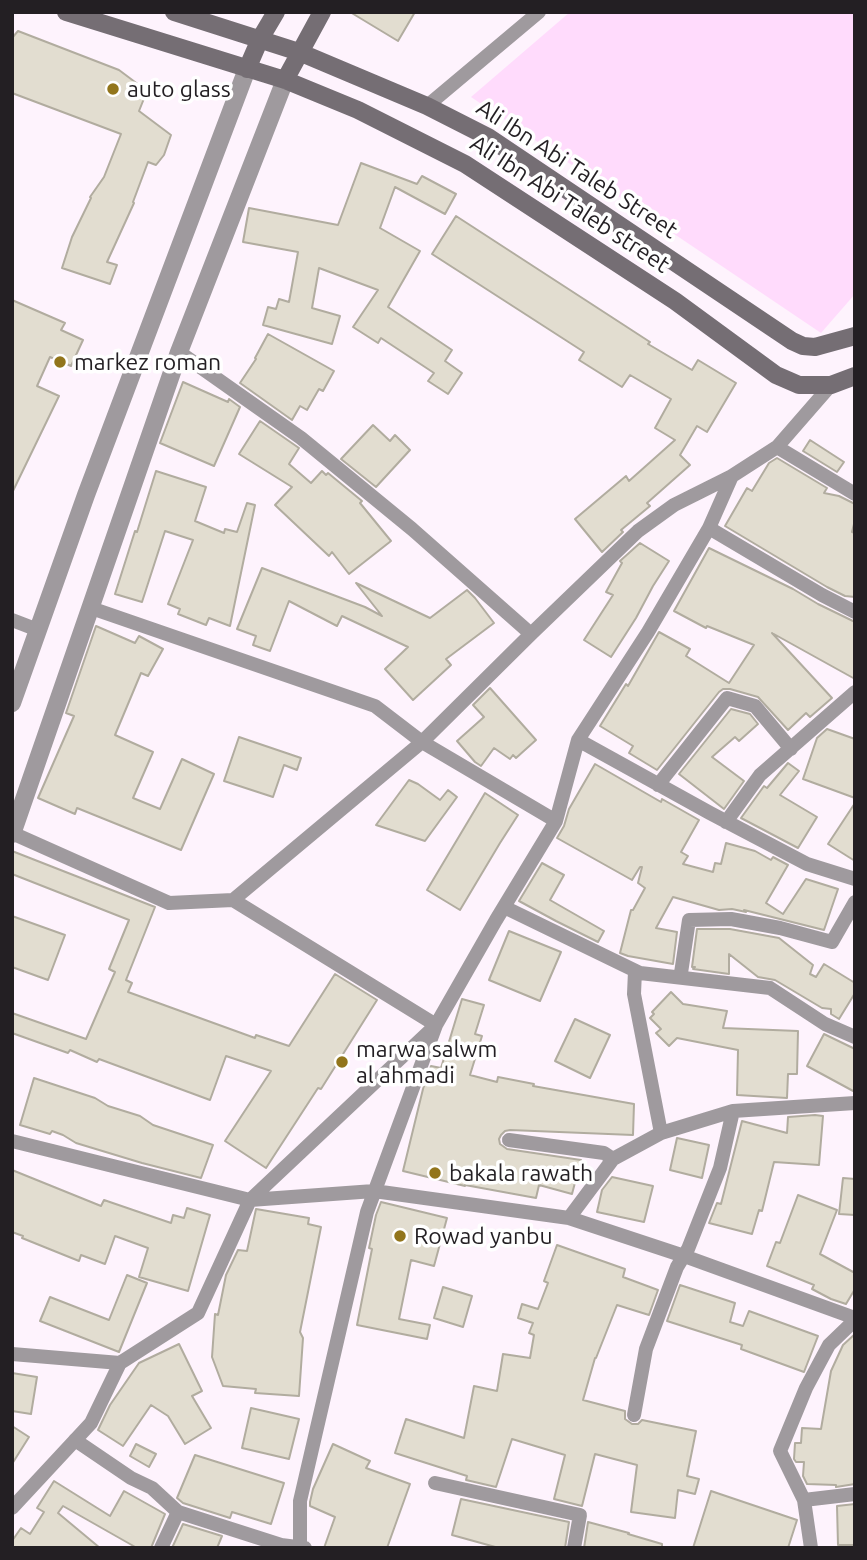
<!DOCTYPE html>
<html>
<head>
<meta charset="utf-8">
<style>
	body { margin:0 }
	#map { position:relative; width:867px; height:1560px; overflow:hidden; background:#fef3fd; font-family:Ubuntu,sans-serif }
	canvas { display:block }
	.frame { position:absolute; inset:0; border:14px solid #231f23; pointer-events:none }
</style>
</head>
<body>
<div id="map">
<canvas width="867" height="1560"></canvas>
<div class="frame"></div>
</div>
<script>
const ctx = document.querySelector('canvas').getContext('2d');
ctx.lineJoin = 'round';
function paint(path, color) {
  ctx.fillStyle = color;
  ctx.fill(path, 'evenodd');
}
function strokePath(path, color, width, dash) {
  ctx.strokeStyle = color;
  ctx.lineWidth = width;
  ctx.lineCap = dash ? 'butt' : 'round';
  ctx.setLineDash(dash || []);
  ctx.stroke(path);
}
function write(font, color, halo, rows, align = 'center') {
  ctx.font = font + ' Ubuntu,sans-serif';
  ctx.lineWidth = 7;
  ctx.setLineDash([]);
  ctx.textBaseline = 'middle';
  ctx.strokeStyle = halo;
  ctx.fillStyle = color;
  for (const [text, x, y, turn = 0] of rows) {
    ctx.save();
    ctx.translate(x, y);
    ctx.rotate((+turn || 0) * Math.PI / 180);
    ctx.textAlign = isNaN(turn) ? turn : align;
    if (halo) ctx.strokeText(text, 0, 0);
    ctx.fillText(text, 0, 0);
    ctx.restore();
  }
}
paint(new Path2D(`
	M570,12H855V294L821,333L471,97Z`), '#ffdbfc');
const building = new Path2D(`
	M350,12H415L398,41Z
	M18,31L119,70L147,91L139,111L171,135L164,155L156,165L148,162L133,202L134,203L107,262L117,265L110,284L62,268L72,237L91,198L90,197L104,177L121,134L12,93V38Z
	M361,163L417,184L422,176L456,194L445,214L395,187L380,228L420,251L388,307L452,350L445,361L462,373L448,394L428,381L434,373L381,338L378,343L353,327L378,290L319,268L312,308L340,316L332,344L263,325L268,307L276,309L279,299L289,302L298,252L243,242L249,208L338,225Z
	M456,216L650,342L648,344L692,370L698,360L736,383L707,432L697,426L680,455L690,465L647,503L650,506L621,530L623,532L602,552L575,519L626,476L629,481L675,440L655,428L671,399L630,375L622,387L579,360L584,352L432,254Z
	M12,300L65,323L61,330L83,340L71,366L50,357L37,386L59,396L12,493Z
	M268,334L334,371L323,391L319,389L307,410L300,406L292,420L240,383L256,359L255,358Z
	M183,382L228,402L229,399L240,407L214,466L160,443Z
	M260,421L299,448L289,464L311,483L322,471L326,475L328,473L362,501L360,503L391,541L349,574L332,552L329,556L275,505L292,487L239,454Z
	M373,425L390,441L395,435L410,450L376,487L341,459Z
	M810,440L844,462L837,472L803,451Z
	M777,458L827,488L824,493L839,496L855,504V520L852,532L855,533V597L845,596L827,587L725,526L747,488L752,491L769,463Z
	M156,471L206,487L195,521L224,533L225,529L237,532L247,503L255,505L230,626L209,618L206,625L178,614L180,609L168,604L193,540L165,531L142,602L115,594L135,531L137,532Z
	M640,543L669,561L653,586L636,618L611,657L584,640L613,595L606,592L622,563L620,561Z
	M709,548L793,589L818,604L855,622V679L772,633L832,698L810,717L806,713L788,730L758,697L730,689H723L719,692L657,770L629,753L633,746L600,726L626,684L628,686L659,632L690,649L686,656L729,683L754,645L707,626L706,628L674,611Z
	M262,568L365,607L382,616L356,583L430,618L467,590L475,598L494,623L446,659L451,665L413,700L385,669L408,647L342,616L337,626L289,601L270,651L253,645L256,636L237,629Z
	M96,626L135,643L139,636L163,649L148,676L141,673L115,735L153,752L133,798L160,809L182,759L214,774L181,850L77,808L75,814L38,798L74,716L66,713Z
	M490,688L536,740L516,758L513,755L510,759L494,748L481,766L475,762L457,741L484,717L473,705Z
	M731,709L750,714L758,724L739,741L735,737L712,757L744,781L724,809L679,774Z
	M827,729L855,739V798L803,779L817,738Z
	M239,737L301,758L297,770L284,765L273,797L224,781Z
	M788,763L799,771L780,795L817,817L798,848L741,818L764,786L767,788Z
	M595,764L661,802L662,799L699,820L681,852L688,856L683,864L713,872L715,863L721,864L726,843L755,851L771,860L773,857L788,865L766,903L783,914L806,879L838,889L824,930L744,910L746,912L732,909L719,910L673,897L656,928L677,932L673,964L628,956L620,953L631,910H633L645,888L638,883L642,867H640L632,880L557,838L564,826L569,809Z
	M409,780L418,784L440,800L448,790L457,797L425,841L376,825Z
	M485,793L518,815L500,843L460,910L427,890Z
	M855,803V861L828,844Z
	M12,851L155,907L126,980L132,983L128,992L255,1038L256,1035L289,1046L335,974L377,1000L321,1089L318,1088L266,1168L225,1141L271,1071L226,1056L210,1100L99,1059L97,1062L70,1050L68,1053L12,1033V1013L86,1039L115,972L109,969L129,920L12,874Z
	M542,863L564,875L550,900L604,931L598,942L556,921L519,901Z
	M12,916L65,935L48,980L12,967Z
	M697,929H730L779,938L813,965L810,974L816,977L824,964L855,983V993L839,1019L831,1014V1009L822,1008L775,980L758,977L729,954V974L693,969L695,967H692Z
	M509,931L561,952L540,1001L489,980Z
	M671,992L683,1004L727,1011L723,1028L798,1031L797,1074H788L787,1098L737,1095L738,1050L677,1038L669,1046L656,1033L661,1029L650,1018L654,1014L652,1012Z
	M462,999L484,1005L475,1034L482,1036L470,1075L497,1082L498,1077L534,1084L533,1086L634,1104L633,1135L510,1130L505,1131L501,1135L499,1139L500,1144L507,1149L581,1160L572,1194L539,1185L536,1198L465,1185V1186L403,1171L423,1089L431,1066L441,1068Z
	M575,1019L610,1035L590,1078L555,1061Z
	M824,1034L855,1049V1092L807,1066Z
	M34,1078L95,1098L108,1106L140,1116L153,1125L213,1145L201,1178L142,1163L76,1143L63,1135L52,1131L50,1134L20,1125Z
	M815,1115L823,1116L819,1165L774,1162L762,1211L759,1210L752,1234L709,1223L717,1203L721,1204L742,1121L787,1133L788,1117Z
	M677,1138L709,1145L702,1178L670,1170Z
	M12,1170L101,1206L104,1200L171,1223L173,1215L184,1218L187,1208L210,1215L188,1291L139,1277L148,1248L115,1236L105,1264L81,1255L79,1261L22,1238L23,1236L12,1232Z
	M612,1177L653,1186L644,1222L597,1212L602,1190Z
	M843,1178L855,1179V1215L839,1214Z
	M798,1195L837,1210L820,1254L855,1273V1289L846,1304L831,1299L812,1289L814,1285L767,1266L776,1242L780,1243Z
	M381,1202L447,1218L434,1266L411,1260L399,1319L430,1325L427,1339L357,1325L372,1249L369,1248L376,1215Z
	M256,1209L309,1218L308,1224L321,1227L300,1332L303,1338L299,1396L255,1393L256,1389L223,1386L212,1357L215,1314L218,1315L226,1275L238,1250L247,1251Z
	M557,1245L625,1269L623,1277L658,1290L649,1315L617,1305L596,1358H595L583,1400L625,1411V1419L632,1424H638L642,1420L696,1431L687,1476L699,1479L695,1494L678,1490L675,1518L631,1512L637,1465L595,1454L582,1506L554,1499L565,1455L512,1439L496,1487L466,1480L467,1476L395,1453L406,1419L464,1438L474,1386L497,1391L503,1354L530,1358L534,1335L529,1333L533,1323L518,1318L522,1304L538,1309L548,1283L544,1281Z
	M127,1275L147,1283L119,1352L40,1321L50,1297L109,1320Z
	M680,1285L735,1303L730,1322L743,1326L749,1311L818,1336L804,1372L741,1349L742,1345L667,1321Z
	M443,1287L472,1296L463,1327L434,1318Z
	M855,1334V1484L836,1487V1485L807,1484L803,1476L804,1462H796L794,1459L795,1443H801L802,1428L821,1429L831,1371L843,1345Z
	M179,1344L202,1391L192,1396L211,1428L185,1444L168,1416L151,1405L123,1446L98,1430L110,1405L139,1363Z
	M12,1373L37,1377L31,1414L12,1411Z
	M251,1408L299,1419L289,1459L242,1448Z
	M12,1426L29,1437L12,1464Z
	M136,1444L156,1454L149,1467L130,1456Z
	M333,1444L370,1461L366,1468L410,1484L387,1548H324L335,1517L310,1506V1502L313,1489Z
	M195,1455L284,1483L271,1524L232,1512L230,1518L183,1503L177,1498Z
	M54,1481L110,1516L124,1491L165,1514L151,1548H137L63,1506L58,1513L100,1548H12V1541L21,1528L30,1534L44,1512L37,1508Z
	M711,1491L797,1520L788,1548H693Z
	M461,1499L569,1522L565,1548H499L452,1535Z
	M855,1504V1545H838L837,1506Z
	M588,1522L629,1533L628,1534L662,1544V1548H584Z
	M183,1524L222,1536L217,1548H172Z`);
paint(building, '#e2ddd0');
strokePath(building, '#b1ac9f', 2);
strokePath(new Path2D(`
	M427,106L539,12
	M179,352L301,438L412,529L531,634
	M777,447L855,494
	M709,528L822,595L855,612
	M91,608L375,706L422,742L556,821
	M12,620L38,630
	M578,740L710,813L807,864L855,879
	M658,785L727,698L755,706L791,749
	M726,822L760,775L855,692
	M12,833L169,903L233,900L422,742L531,634L638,531L674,505L732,476
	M504,907L640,973L770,988L825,1024L855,1037
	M635,971L634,994L661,1133
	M681,973L689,920L731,919L780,928L832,942L855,902
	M509,1140L604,1153L613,1159
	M12,1141L250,1200L374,1191L569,1218L684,1256L855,1318
	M569,1218L613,1159L661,1133L733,1111L855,1103
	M12,1354L120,1363
	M634,1415L646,1349L677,1267L688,1249L720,1168L733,1111
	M75,1440L131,1478L152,1488L178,1512L281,1545L305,1548
	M435,1483L580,1515L574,1548
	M804,1500L855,1494
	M12,1508L91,1423L120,1363L198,1313L250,1200L436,1025L233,900
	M161,1548L178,1512
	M300,1548V1501L367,1212L436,1025L496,920L556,821L578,740L648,632L709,528L732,476L777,447L831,385
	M811,1548L804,1500L780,1451L806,1388L829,1345L855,1320`), '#9f9a9e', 14);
strokePath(new Path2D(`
	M12,703L86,495L247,69
	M12,834L179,352L285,80`), '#9f9a9e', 18);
strokePath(new Path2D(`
	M66,12L285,80L358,110L465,164L675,301L776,375L799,385H831L855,376
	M174,12L299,52L427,106L488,137L792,341L803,346L815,347L855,336
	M247,69L260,39L276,12
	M285,80L322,12`), '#756e74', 18);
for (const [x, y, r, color] of [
	[113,89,7,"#92751b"],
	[60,362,7,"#92751b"],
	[342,1062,7,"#92751b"],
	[435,1173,7,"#92751b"],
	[400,1236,7,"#92751b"]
]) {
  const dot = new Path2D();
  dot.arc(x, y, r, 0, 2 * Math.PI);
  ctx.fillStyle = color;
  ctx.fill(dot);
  strokePath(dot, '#fff', 2.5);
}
write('23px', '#231f23', '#fff', [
	["auto glass",127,89],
	["markez roman",74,362],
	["marwa salwm",356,1049],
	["al ahmadi",356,1075],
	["bakala rawath",449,1173],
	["Rowad yanbu",414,1236]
], 'left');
write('23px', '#231f23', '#fff', [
	["Ali Ibn Abi Taleb Street",577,169,33],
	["Ali Ibn Abi Taleb street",570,204,33]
]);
</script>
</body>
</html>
